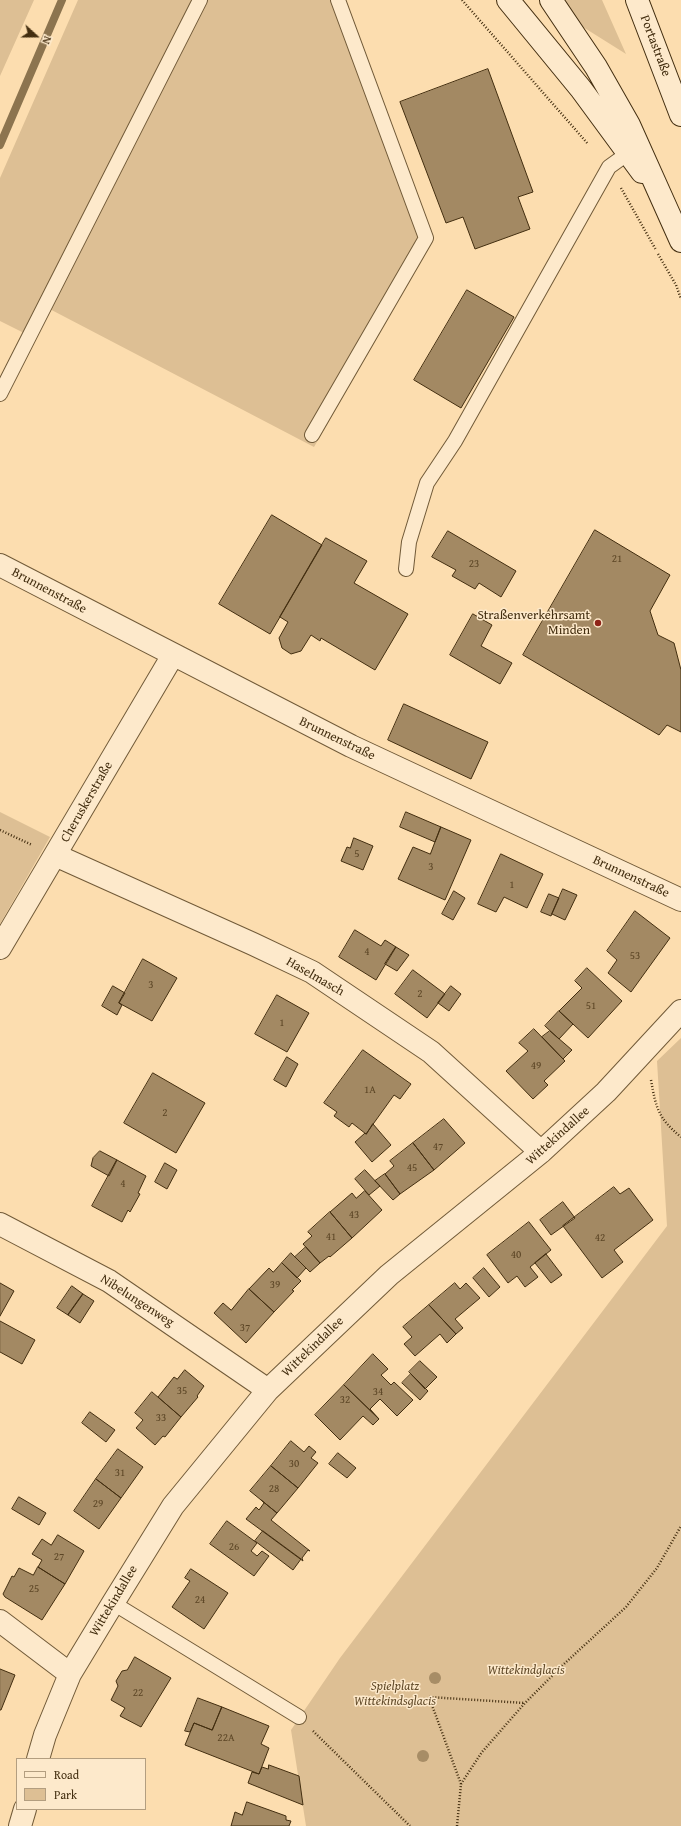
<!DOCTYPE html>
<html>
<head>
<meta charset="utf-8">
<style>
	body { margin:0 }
	#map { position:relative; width:681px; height:1826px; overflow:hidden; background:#fcddaf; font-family:"Gentium Book Plus",serif }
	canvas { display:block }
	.legend { position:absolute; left:16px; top:1758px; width:130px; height:52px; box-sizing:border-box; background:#fde9cb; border:1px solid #b39e80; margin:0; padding:5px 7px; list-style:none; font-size:12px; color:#432e10 }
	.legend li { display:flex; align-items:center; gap:8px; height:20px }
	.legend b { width:20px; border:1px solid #b39e80 }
	.north { position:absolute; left:16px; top:16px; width:40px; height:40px; -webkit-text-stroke:3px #fde9cb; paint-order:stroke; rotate:111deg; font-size:11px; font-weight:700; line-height:16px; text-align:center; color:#432e10 }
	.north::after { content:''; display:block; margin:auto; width:14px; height:18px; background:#432e10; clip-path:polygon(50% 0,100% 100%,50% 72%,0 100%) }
</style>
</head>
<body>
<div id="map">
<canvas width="681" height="1826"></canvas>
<ul class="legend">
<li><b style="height:5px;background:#fde9cb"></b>Road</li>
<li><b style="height:11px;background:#ddbf94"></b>Park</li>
</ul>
<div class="north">N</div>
</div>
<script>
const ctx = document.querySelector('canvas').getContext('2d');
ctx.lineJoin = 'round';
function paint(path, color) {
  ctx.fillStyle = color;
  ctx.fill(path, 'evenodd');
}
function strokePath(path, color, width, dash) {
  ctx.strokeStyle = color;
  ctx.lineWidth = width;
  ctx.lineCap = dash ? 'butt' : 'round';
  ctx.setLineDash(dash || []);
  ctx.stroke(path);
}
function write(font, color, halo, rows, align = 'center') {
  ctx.font = font + ' "Gentium Book Plus",serif';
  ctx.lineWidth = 3;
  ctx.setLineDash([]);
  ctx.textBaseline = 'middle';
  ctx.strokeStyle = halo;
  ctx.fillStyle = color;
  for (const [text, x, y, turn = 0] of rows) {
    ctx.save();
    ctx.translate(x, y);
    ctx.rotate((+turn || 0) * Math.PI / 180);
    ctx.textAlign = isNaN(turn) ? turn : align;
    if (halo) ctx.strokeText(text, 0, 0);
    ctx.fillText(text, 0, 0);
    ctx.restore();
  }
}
paint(new Path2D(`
	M0,0H34L0,76Z
	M78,0H346L433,241L314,447L42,305L28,335L0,321V178Z
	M540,0H602L626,54Z
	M0,812L50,837L0,924Z
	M681,1038V1826H306L291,1730L340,1658L667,1226L657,1061Z`), '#ddbf94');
strokePath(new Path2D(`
	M0,145L62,0`), '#8c744f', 8);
const building = new Path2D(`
	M488,69L533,192L518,197L530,229L475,249L463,217L446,223L400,102Z
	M467,290L514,317L461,408L414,380Z
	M272,515L322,545L270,634L219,604Z
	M595,530L670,575L650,611L658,635L674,643L681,670V732L667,725L659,735L523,655Z
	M448,531L516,571L501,597L479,583L475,589L452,576L456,570L432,557Z
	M326,538L367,561L354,583L408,614L375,670L321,638L320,641L311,635L301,651L291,654L282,648L279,638L288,622L280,617Z
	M473,614L492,625L481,646L512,663L500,684L450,655Z
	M404,704L488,742L471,779L388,740Z
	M406,812L441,827L435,842L400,827Z
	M441,827L471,840L445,900L398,879L413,847L430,854Z
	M354,838L373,846L363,870L341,861L347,847L350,848Z
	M501,854L543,874L527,908L504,897L496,912L478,904Z
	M563,889L577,895L565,920L552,914Z
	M454,891L465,898L453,920L442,914Z
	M549,894L559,898L551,916L541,912Z
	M635,911L670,938L631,992L608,973L617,960L607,951Z
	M355,930L381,946L385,940L396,947L376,980L339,957Z
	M396,947L409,955L397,971L385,964Z
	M143,959L177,978L152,1021L119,1003Z
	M587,968L622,1001L588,1038L559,1011L582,988L575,981Z
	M413,970L445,994L427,1018L395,994Z
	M113,986L125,993L119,1003L122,1005L117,1015L102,1006Z
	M451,986L461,994L449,1011L438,1003Z
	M277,995L309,1013L287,1052L255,1034Z
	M559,1011L573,1024L559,1039L545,1026Z
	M534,1029L565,1061L544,1081L548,1085L533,1099L506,1071L528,1051L519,1043Z
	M550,1031L572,1050L563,1059L542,1037Z
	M363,1050L411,1084L400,1099L394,1095L366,1134L352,1123L349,1127L334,1116L337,1112L324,1103Z
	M287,1057L298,1064L286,1087L274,1080Z
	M153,1073L205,1103L176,1153L124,1123Z
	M444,1119L465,1143L434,1170L413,1143Z
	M373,1124L391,1145L372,1162L355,1142L365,1133L366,1134Z
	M413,1143L434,1170L400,1194L385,1174L394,1166L390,1161Z
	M100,1151L117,1160L109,1176L91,1166L93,1158Z
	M117,1160L146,1176L138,1193L140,1194L130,1212L128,1210L122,1222L92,1206Z
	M165,1163L177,1170L167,1189L155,1182Z
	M365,1170L380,1186L369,1195L355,1179Z
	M385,1174L400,1194L393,1200L375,1181Z
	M614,1187L620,1194L629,1188L653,1220L614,1250L623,1262L602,1278L563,1226Z
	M365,1191L382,1210L352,1238L330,1212L352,1193L356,1198Z
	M563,1202L575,1218L551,1235L540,1220Z
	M330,1212L352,1238L330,1257L329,1256L320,1263L303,1244L312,1236L308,1232Z
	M529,1222L551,1250L530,1267L538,1277L525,1287L517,1276L508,1283L487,1255Z
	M306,1247L320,1263L310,1272L295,1257Z
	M291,1253L306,1268L297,1278L282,1263Z
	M546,1254L562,1275L551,1283L535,1263Z
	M282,1263L301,1281L292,1290L294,1291L274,1312L249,1289L269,1268L273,1272Z
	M484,1268L500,1287L489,1297L473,1278Z
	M0,1283L14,1291L0,1316Z
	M455,1283L460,1289L466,1283L480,1298L455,1319L463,1328L456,1334L429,1305Z
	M72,1286L83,1294L68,1315L57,1308Z
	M249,1289L274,1312L246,1343L214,1313L223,1303L231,1310Z
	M83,1294L94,1301L80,1323L68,1315Z
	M429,1305L456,1334L447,1343L440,1334L415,1356L404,1344L412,1337L403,1327Z
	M0,1321L35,1340L22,1364L0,1352Z
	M373,1354L388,1369L381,1375L391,1385L394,1382L413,1400L397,1416L380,1399L370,1409L379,1419L344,1385Z
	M420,1361L437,1377L425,1389L409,1372Z
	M185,1370L204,1386L197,1396L198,1397L181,1417L158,1397L174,1377L177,1379Z
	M411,1374L428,1391L420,1400L402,1383Z
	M344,1385L379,1419L373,1425L363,1416L340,1440L315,1415Z
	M152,1392L181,1417L165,1437L163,1436L155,1445L136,1428L143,1420L135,1413Z
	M90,1412L115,1430L106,1442L82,1423Z
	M291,1441L304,1452L309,1446L316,1452L311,1458L318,1463L298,1488L271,1466Z
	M118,1449L143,1467L121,1498L96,1479Z
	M338,1453L356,1468L347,1478L329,1464Z
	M271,1466L298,1488L277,1513L250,1491Z
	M96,1479L121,1498L99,1529L74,1511Z
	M19,1497L46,1513L39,1525L12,1509Z
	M261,1500L277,1513L271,1520L310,1551L308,1550L302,1558L303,1561L246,1519L256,1507L259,1510L264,1503Z
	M227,1521L257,1543L251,1551L257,1556L262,1551L269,1556L254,1576L210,1544Z
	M263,1531L301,1559L293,1570L255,1541Z
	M58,1535L84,1551L65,1584L38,1567L42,1560L32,1554L42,1539L51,1545Z
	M38,1567L65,1584L42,1620L5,1597L3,1594L12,1576L14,1577L19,1568L33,1575Z
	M191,1569L228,1593L204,1629L172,1607L190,1581L185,1578Z
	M135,1657L171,1678L141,1727L120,1716L125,1708L111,1700L118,1686L116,1681L122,1671L127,1670Z
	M0,1669L15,1675L1,1710H0Z
	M198,1698L222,1707L212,1730L194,1723L190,1732L185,1731Z
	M222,1707L269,1726L261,1744L269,1748L259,1774L185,1745L194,1723L212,1730Z
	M269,1765L299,1776L303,1805L248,1783L252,1772L259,1774L262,1767L268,1769Z
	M247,1802L286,1816V1820L291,1821L289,1826H231L235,1812L242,1815Z`);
paint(building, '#a38963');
strokePath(building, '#432e10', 1);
const lane = new Path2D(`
	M0,394L200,0
	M312,435L426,238L338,0
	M406,569L409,542L427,483L455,441L609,167L627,154
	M113,1603L299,1717`);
const street = new Path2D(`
	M0,565L351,746L681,900
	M55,855L253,944L312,972L431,1052L541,1152
	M0,948L173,655
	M0,1224L109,1281L268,1390
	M0,1621L70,1674
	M38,1759L45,1735L70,1674L113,1603L173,1506L268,1390L389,1275L541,1152L606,1092L681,1011
	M20,1826L25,1809`);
const secondary = new Path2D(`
	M508,0L581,89L642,172
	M551,0L596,67L629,125L681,241
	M637,0L681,115`);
strokePath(lane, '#715a38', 16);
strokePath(street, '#715a38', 24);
strokePath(secondary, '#432e10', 24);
strokePath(new Path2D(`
	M462,0L588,144
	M621,188L656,250
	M658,254L676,285L681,299
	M0,830L32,845
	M651,1080C656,1108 658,1118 681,1137
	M313,1731L410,1826
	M461,1784L429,1697L525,1703
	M457,1826L461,1784L482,1752L525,1703L564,1664L626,1607L657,1568L681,1526`), '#432e10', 2.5, [1, 2]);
strokePath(lane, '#fde9cb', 14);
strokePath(street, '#fde9cb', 22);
strokePath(secondary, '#fde9cb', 22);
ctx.fillStyle = '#a78d66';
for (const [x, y] of [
	[435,1678],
	[423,1756]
]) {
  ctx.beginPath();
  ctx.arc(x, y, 6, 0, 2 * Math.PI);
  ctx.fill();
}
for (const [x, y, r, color] of [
	[598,623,4,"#8f2418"]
]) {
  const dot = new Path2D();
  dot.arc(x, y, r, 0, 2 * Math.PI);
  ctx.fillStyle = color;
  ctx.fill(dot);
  strokePath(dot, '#fde9cb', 1.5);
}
write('11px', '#5b4525', null, [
	["21",617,559],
	["23",474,564],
	["5",357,854],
	["3",431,867],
	["1",512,885],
	["4",367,952],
	["53",635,956],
	["3",151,985],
	["2",420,994],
	["51",591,1006],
	["1",282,1023],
	["49",536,1066],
	["1A",370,1090],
	["2",165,1113],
	["47",438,1147],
	["45",412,1168],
	["4",123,1184],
	["43",354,1215],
	["41",331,1237],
	["42",600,1238],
	["40",516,1255],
	["39",275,1285],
	["37",245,1328],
	["35",182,1391],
	["34",378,1392],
	["32",345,1400],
	["33",161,1418],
	["30",294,1464],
	["31",120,1473],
	["28",274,1489],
	["29",98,1504],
	["26",234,1547],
	["27",59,1557],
	["25",34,1589],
	["24",200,1600],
	["22",138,1693],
	["22A",226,1738]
]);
write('13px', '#432e10', '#fde9cb', [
	["Portastraße",655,46,69],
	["Brunnenstraße",49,591,28],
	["Brunnenstraße",337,739,26],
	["Cheruskerstraße",87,802,-60],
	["Brunnenstraße",631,877,25],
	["Haselmasch",315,977,30],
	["Wittekindallee",558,1136,-42],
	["Nibelungenweg",137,1301,33],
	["Wittekindallee",313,1347,-44],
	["Wittekindallee",114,1601,-59]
]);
write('13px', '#432e10', '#fde9cb', [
	["Straßenverkehrsamt",590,616],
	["Minden",590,631]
], 'right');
write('italic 13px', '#624b2a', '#fde9cb', [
	["Wittekindglacis",526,1671],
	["Spielplatz",395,1687],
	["Wittekindsglacis",395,1702]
]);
</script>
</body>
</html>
